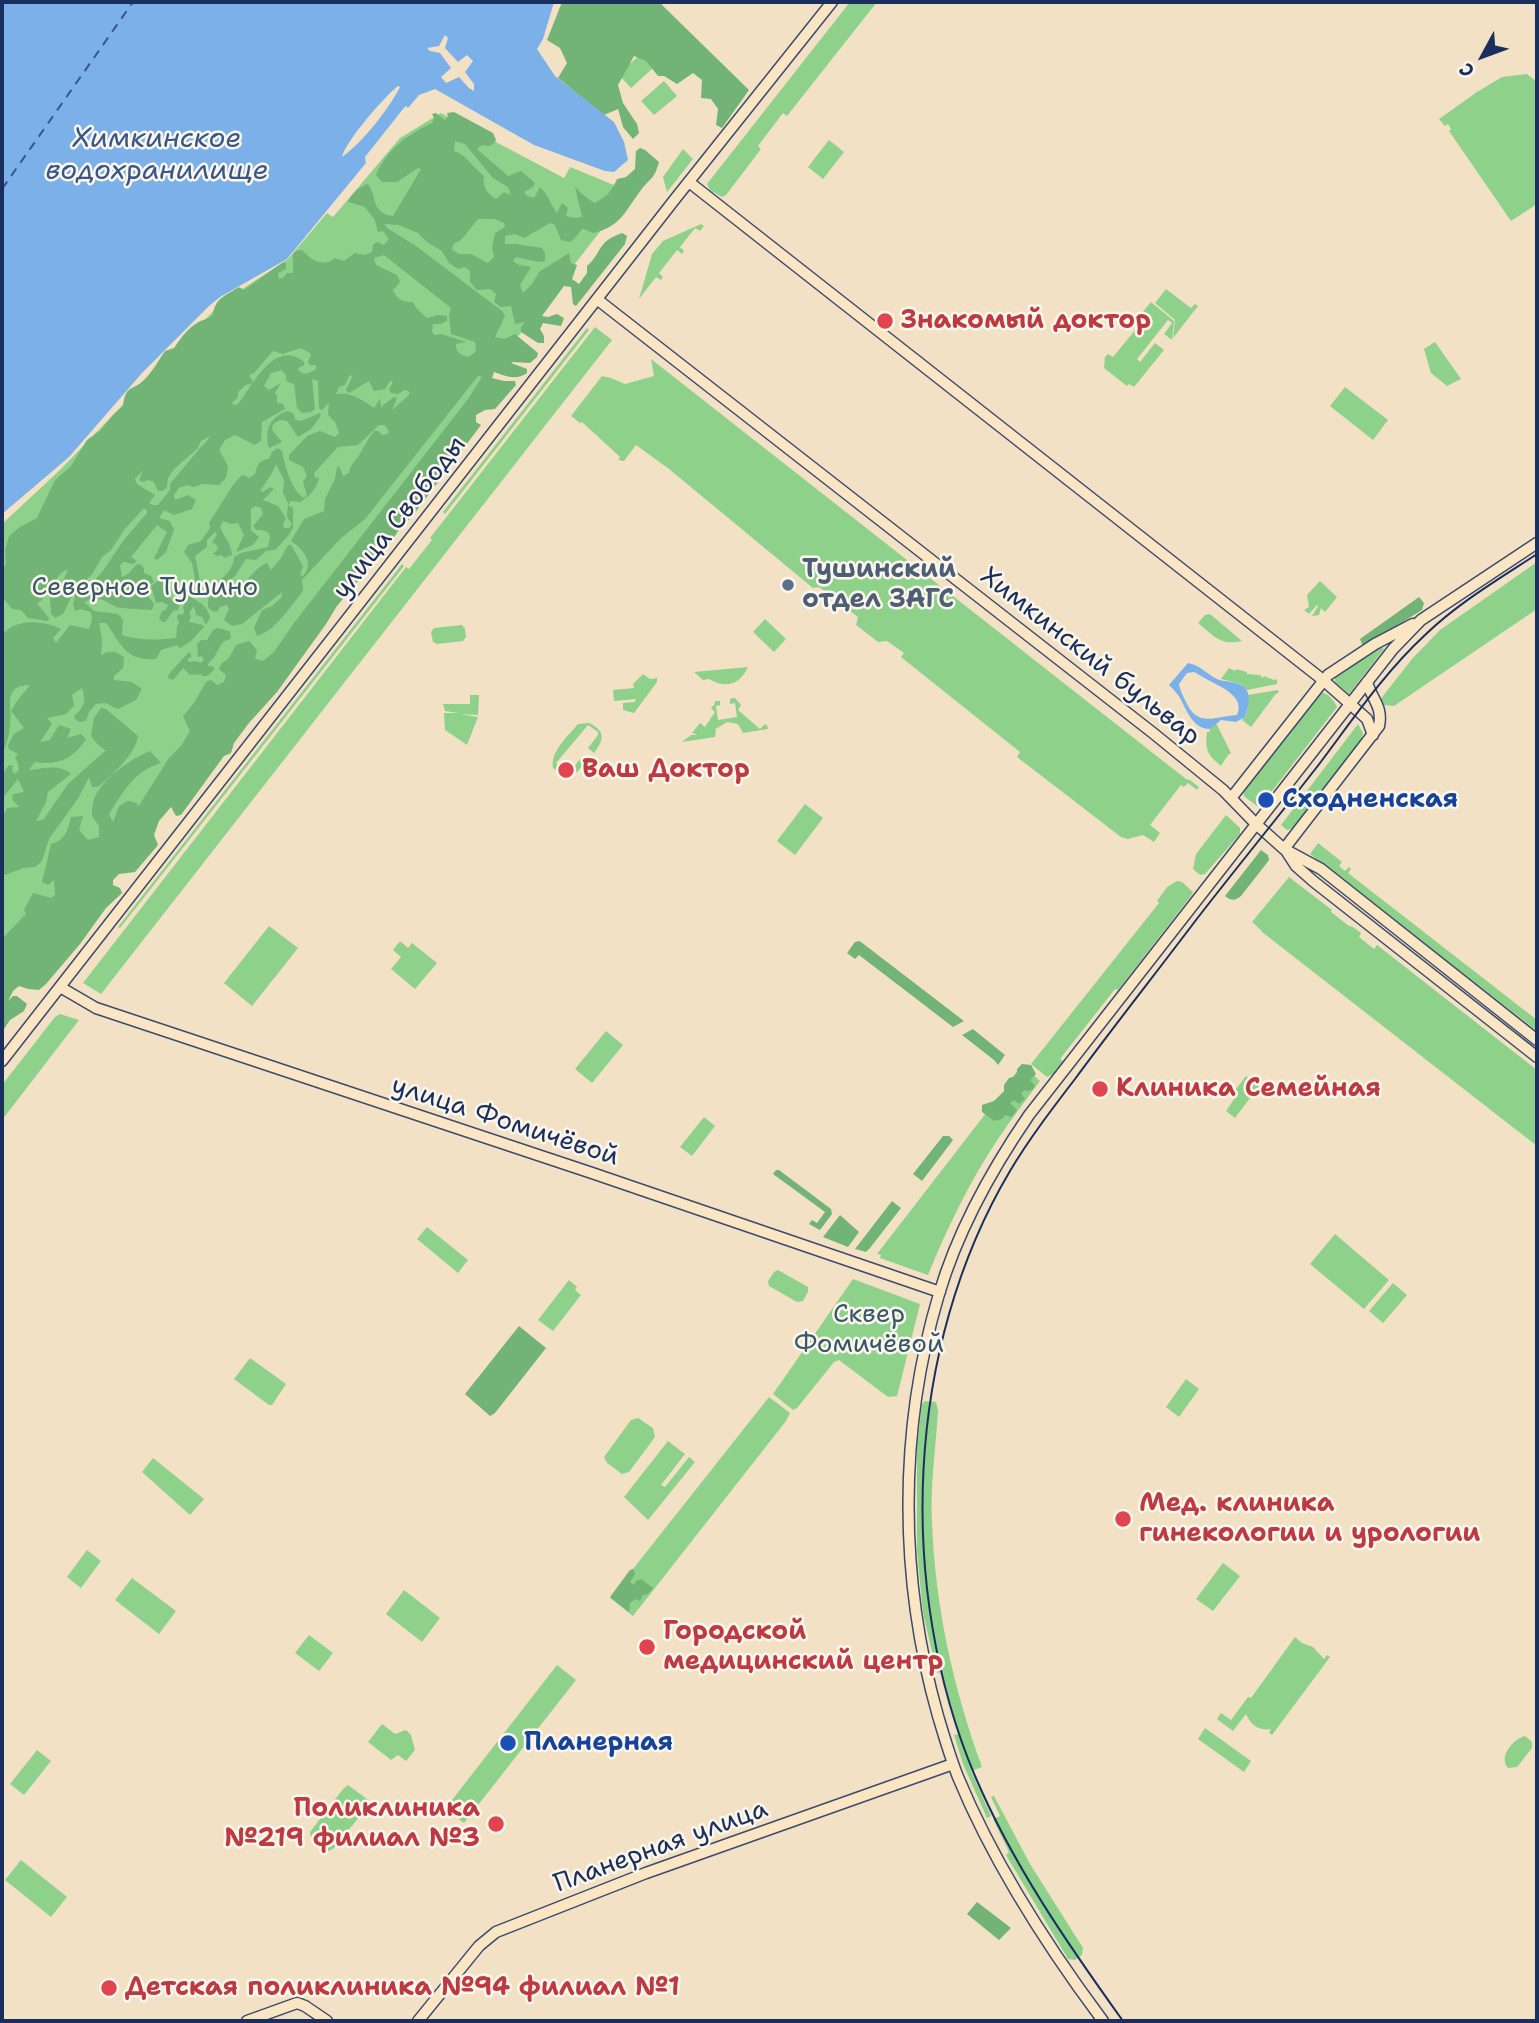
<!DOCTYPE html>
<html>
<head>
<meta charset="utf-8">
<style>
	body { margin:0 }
	#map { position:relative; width:1539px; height:2023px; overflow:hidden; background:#f3e1c5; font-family:"Shantell Sans",sans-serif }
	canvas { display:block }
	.frame { position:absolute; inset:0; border:4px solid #1b2f5e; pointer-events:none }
	.north { position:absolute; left:1448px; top:21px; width:70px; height:70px; -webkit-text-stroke:5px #fbf7ec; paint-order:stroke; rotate:229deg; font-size:19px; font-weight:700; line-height:28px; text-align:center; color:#1b2f5e }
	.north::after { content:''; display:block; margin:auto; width:24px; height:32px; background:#1b2f5e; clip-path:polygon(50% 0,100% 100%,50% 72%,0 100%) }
</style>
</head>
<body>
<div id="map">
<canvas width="1539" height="2023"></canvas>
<div class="frame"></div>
<div class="north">С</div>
</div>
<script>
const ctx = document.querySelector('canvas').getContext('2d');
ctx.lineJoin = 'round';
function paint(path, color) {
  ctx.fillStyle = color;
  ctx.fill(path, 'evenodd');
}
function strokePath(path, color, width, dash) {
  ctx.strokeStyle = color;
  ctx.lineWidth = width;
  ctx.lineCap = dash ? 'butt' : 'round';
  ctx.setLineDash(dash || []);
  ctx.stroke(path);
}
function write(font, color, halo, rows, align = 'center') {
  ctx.font = font + ' "Shantell Sans",sans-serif';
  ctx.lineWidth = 5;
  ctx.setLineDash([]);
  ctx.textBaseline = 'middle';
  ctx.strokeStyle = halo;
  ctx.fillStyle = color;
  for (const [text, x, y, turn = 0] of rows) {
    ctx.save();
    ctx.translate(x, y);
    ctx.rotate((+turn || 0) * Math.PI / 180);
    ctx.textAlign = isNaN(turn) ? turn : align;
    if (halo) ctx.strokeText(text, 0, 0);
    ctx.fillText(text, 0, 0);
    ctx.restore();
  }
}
paint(new Path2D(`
	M850,2H877L787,116L783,113L758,146L761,149L726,195L722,197L710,190L707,184Z
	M641,54L653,68L631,88L618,74Z
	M1527,74L1537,82V204L1511,221L1449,131L1451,129L1448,124L1445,126L1439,119L1477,92L1502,77Z
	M664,81L677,96L654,115L641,101Z
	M441,113L564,178L570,167L631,192L513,343L368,535L2,996V524L60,470L221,303L288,259L327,213L333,217L400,138Z
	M829,140L844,152L823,179L808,167Z
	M683,149L693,159L667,192L663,177Z
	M701,224L704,226L700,231L695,228L680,247L684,251L682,254L677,250L659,273L663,277L661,280L656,277L639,299L652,254L663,241Z
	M1166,289L1191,308L1195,304L1198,306L1173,338L1175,320L1155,303Z
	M1151,302L1174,321L1172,340L1164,334L1172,323L1168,320L1137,359L1140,362L1155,343L1164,350L1134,387L1129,384L1127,386L1104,368L1105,357L1108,354L1113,357L1140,324L1136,320Z
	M595,327L612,340L101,994L83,983L406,567L409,569L432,540L430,538Z
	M587,328L589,330L445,514L443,512Z
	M1435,342L1461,379L1447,386L1431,373L1424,349Z
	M651,359L1186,779L1190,780L1199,787L1197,790L1188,783L1184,787L1181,785L1150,825L1160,833L1154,842L1143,835L1128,839L1121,837L1017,757L1020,752L901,657L904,653L887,641L878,642L856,625L858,617L819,587L813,588L669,469L636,445L624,461L618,460L620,457L582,422L580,423L571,416L602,376L611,378L625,384L654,376Z
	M1345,387L1388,420L1373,440L1330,406Z
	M1537,562V609L1394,706L1384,705L1379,701L1412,659L1440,630Z
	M402,564L404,566L120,928L118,927Z
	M1320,581L1337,597L1325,612L1321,608L1319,615L1312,616L1318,606L1317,605L1309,614L1304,610L1309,607L1307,595Z
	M1210,614L1242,641C1220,646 1214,636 1198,623L1205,615Z
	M765,619L786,639L774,652L753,632Z
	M462,625L465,629L466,637L463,641L437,644L433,642L431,632L434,628Z
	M1381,647L1384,649L1349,694L1335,682V677Z
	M748,667C740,685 725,689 709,679L703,680L694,672Z
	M1229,668L1235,671L1236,669L1247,672V674L1260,675L1263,678L1264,676L1274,680L1277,679V684L1247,690L1241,684L1221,679Z
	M643,674L650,679L657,678V682L634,713L623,710V703L635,702L636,699L614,701L613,690L634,688L633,684Z
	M1278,690L1279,692L1275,695L1251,727L1242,720C1249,714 1248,703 1248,695Z
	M1320,692C1328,693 1334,700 1337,707L1262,804L1257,806L1244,796L1243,791Z
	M470,695H479L478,715L460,714L478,717L467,745L445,730L444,713H458L445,711L443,704H470Z
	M732,698H735L741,705L738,710L760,729L765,724L767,725L768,729L743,733L738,724L727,722L714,730H716L715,737L682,742L691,735H698L692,733L700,723L705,727L715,712L711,708L715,704V701H720V705L716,706L718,720L737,717L735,703L730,704V699Z
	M589,723C606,731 604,740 594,753L588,748L598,735V732L588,725L556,763L566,772L573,768L580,759L585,763L577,772L565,777L553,768C550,752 568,736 578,724Z
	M1216,723L1231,753L1228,755L1221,766C1207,754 1205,750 1207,732H1209L1210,729Z
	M1358,724L1363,733L1361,742L1294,828L1287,830L1281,825Z
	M805,804L823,818L795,855L777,841Z
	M1226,815L1240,828V834L1205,874L1200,875L1193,869L1196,854Z
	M1318,843L1342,862L1339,866L1345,871L1349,867L1351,869L1348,873L1537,1020V1031L1310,854Z
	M1289,877L1332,910L1331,912L1349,926L1353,927L1361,933L1359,937L1374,949L1377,945L1537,1070V1146L1262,932L1261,930L1252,922Z
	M1177,881L1182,882L1193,892L1191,896L1118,990L1115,989L1060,1059L1063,1061L1053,1074L1047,1077L1031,1064L1159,903L1157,901L1167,887Z
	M269,926L298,948L252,1006L224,983Z
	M400,941L408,948L412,943L437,963L415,989L391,969L401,957L393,950Z
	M60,1014L79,1020L2,1120V1085L55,1017Z
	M606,1031L623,1045L592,1083L575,1069Z
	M1026,1068L1040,1081C1026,1100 1011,1119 998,1139C970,1181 947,1228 928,1275L880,1258L881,1255L877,1254L986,1113Z
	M1246,1076L1259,1086L1235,1118L1226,1111L1237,1095L1236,1089Z
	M704,1117L715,1126L692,1156L680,1147Z
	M427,1227L468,1260L458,1273L417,1239Z
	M1335,1234L1389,1280L1364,1309L1310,1264Z
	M778,1270L808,1287V1292L803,1301L797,1302L769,1286L768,1281L774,1272Z
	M853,1279L920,1304L897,1396L888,1397L839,1360L834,1362L797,1408L793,1410L773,1394Z
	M569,1280L577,1287L575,1290L581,1295L553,1331L538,1320Z
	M1393,1283L1407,1295L1383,1323L1369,1311Z
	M250,1358L286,1384L272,1405H269L234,1379Z
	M1186,1379L1199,1389L1179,1417L1166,1407Z
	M769,1397L790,1413L786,1421L633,1616L610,1598Z
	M925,1401L936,1402L938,1410C936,1446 930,1485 932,1522C935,1606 953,1687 982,1767L971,1771L991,1816L987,1818L963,1764L954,1735L958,1734L941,1672L937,1673L923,1613L917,1551V1448L922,1404Z
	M638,1418L653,1428L655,1437L629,1472L622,1474L607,1463L604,1457L631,1420Z
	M668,1441L685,1454L661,1485L665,1487L689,1457L695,1462L648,1520L624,1497Z
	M153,1458L204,1499L190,1515L142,1472Z
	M87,1550L101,1561L81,1588L67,1577Z
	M1223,1563L1240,1576L1213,1611L1196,1599Z
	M132,1578L176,1611L159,1634L115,1600Z
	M404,1590L440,1618L422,1642L386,1614Z
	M309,1635L333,1653L319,1671L295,1653Z
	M1295,1637L1302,1643L1313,1647L1324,1659L1327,1655L1330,1657L1272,1735L1269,1733L1271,1729C1258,1731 1251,1725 1246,1714L1233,1731L1217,1719L1221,1713L1231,1720L1248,1697L1251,1698Z
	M557,1665L576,1680L464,1823L445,1809Z
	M382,1724L395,1734L406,1730L411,1735L415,1750L406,1761L398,1755L391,1760L368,1742Z
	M1205,1728L1251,1761L1244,1772L1198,1739Z
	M1525,1736L1532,1742V1748L1517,1767L1508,1768C1498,1757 1513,1739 1525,1736Z
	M37,1750L51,1761L24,1795L10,1784Z
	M348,1785L367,1799L369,1805L334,1848L329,1851L311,1837L310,1832L343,1789Z
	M994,1796L1030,1864L1083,1948L1082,1955L1075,1960L1068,1959L1006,1855L1009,1852L993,1819L1000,1816L991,1797Z
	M21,1860L67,1897L51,1917L5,1880Z`), '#8ed18a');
paint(new Path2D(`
	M562,2H659L749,90L722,128L716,125L718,109L711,99L701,98L702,80L693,73L677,84L664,76H658L646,61L634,56L618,85L623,103L637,124L639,133L633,139L623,127L618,109L604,115L558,78L567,63L560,48L547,40Z
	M454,112L493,133L496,140C492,147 489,146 482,145L477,149L508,176L521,171L535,183L533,187L524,192L527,196L534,198L540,187C549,195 550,204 557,213L562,203L568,208L566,216L573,218L582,217L575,187L581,193L594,203C606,198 612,191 617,179L626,177L635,169L636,151L640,148L645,150L659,162C654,180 651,177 641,190C625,211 621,227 593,233L583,229C577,233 577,238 570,242L561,240L555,225L550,223L524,238L515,234L505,236V244H516L542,248L545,253V261L538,262L516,257L513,261L519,265L531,267L520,285L523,293L532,284L539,272L569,253L571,263L577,265L572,279L579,284L587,273V266C603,252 596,242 622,233L627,236L625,244L576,306L573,304L571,287L564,286L542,316L548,317L557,314L564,318L561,326L543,323L540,329L544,336V343H538L521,332V327L525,322L515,324L511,306L501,307L494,302L496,294L490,289L477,290L470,282V271L465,267L458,269L449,263L442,251L427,242L418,233L399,225L385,224L387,228L416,246L502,311L505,316L495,337L505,339L515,334L538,353L537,357L530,363L513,362L511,363L527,369V373C516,381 505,376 494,372L492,378L504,381H515L516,385L495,409L485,410L476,415V422L481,425L411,518C398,527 391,544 381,556L377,555L374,562L337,606L326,624L277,692L249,723L234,743L231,753L224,756L181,815L176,816L171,807L159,821L154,835L158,845L135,872L119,874L113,880V885L120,888L122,893L106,908L80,944L46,984L39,990L28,989L19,986L13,991L8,1001L13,996H17L27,1004L24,1011L10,1020L2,1032V939L26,914L24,910L33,893L51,898L55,895L54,880L48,885L42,882L51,844C65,841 68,830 71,817L83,816L79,830L88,840L99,837V826L92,816C92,811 92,805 94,799C102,779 130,759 150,751L161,763C134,771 123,792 109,814L113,822L119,806L128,801L137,803L138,807L169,758L181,746L190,731L183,716L194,703L206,682L211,680L217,685L224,682L226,675L219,669L221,664L229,658L236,645L249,641L257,650L255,659L263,661L274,652L294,623L468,399L482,377L478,376L365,519L340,539L302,580L303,591C290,607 276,630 257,636L254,628L262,610L272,606L281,598L282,592L242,624L232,626L224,620L229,609L227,605L220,607L217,612L212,611L208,607V599L212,595L209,589C219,581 234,571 234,557L241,553L268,547L270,537L268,532L262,530H256L253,526L263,514L261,508L255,506L251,509V530L259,537L253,545L236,552L244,535L238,523L231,524L223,521L220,527C224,537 232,545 232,555L224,558L222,555L217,556L213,554L218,549L216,544L212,543L217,534L215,532L207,540V547L195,556L200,581L196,585L192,563L184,552L188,545L201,541L210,528L209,523L233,485L242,475L249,478L255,474C257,465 259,460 269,459L272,452L278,448L282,451C285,466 291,490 304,498L307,495L303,482L307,476L303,467L289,460V455L307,436L320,431L335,437L339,433L335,422L328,415L329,403L322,410L319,409L318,381L312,379L315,409L311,412L302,413L297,408L294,384L286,381V376L282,370L271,373L264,386L269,390L281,383L275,393L277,396V403L283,404L285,409L262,422L261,441L255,445L235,435L225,440L219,450L228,466L226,478L219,485L202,484L194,487L187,485L179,488L174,495L175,500L188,495L196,500L192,509L174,515L164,510L159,518L170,521L174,530L166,552L157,560L154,558L167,532L157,525L131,557L137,561L133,564L124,562L120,565L122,577L128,574L136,565L140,564L144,568V573L151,576L154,582L139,591L137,594L148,596L154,604L152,610C149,610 119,608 117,607C103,601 101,595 84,602L94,611L118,614L123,620L122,635C140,641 158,640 176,638L177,626L179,622L177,618L178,614L182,615L184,612L183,607L185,604H180L178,610L173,611L165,622H163L159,619L162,611L166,610L168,605L162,602L156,603L151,586L162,578C169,583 167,594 172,601L176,600L178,595L185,592C195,602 207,602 210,618L206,625L202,617L196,615L194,606L189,613L191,616L189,622L203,625L204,627L190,642L180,648L177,645L161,650L156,659C125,661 122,645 106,623H99L102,639L101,655C111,650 115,651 124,657L123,668L114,676V680L132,682L142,689L136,700L118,709L105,703L96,704L89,712L86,721L80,722L76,720L74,716C85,708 86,699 82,688L72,695L74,706L66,714L47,718L52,724L40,742L50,740L59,725L71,729L67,738L81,734L86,739C73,759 58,766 35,762L29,770C43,769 58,763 71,774L48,792L46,802L36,821L43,820L68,784L106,750L99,746L91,736L94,718L101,708L106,709L138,736C135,755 112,775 98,787H92L89,777L79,797L49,839L42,861L35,867L23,868L2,876V818L7,808L19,807L12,799L13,794L24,792L18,779L2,799V774L9,765L13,766L12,771L15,774L19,770L18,763L15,758L18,754L9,749L8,745L14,734L24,728L11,711L17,701L30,685C1,685 13,709 10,727C9,736 6,746 2,754V635C15,618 43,620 61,629L53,638L56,643L70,625L89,629L92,620L91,612L80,609L75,611L73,604L75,597L73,594L63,614L55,618L51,614L50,598L64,579L68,569L61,573L41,601L37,603L49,618L48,621L28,618L21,610L12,609L2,597V571L6,564L5,550L9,536L20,527L37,518L55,480L71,466L87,440L101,430L112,416L123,406C126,384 131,392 144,380C153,371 158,361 165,351L174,348C181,338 187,329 197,323C203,319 207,320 213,315C215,298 225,296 239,287L244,290L282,263L286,262V269L278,273L279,279L284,277L287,273H293V254L296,251L302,250C311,260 323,268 335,258L344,261L355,253L364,255L372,252L373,245L377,242L384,245L389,239L383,231L378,232L375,220L365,207L348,202C352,193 359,187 368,184C377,196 371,214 393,216L421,169L418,168L397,182H382L376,175C387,149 407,135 432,123L434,118L432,114L436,113L445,120L448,117L447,113ZM455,141L465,144L493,178L508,187L511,195L504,192L496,199C487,193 482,187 484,176C473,168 467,155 454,151ZM478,219H494L504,223L505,227L495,233L492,248L494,257L488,263L471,254H459L452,250L453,244L461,240ZM384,255L451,308L449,316L451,334L475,342L476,351L469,357C462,356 455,353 456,344L466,342L441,334L434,335L432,331L433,324H440L447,321V316L438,315L427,318L417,309L413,302C403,302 397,300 393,290L400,282L397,275L376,265L374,258ZM301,348L311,354L308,362L310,365H316V369C309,373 306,376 299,371L298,368L304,365V362C275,338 253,385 238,404L234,405L232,403L238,397V392L246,385L251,384L253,381L249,375L254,373L273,351L283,354ZM353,375L346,390L349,393L369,381L374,391L385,389L390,381L393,382L389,389L391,393L398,394L405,390L410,392L408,396L392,410L397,398L394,397L381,407L380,399L374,408C364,400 348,391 336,394L339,387L345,385L349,376ZM379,425H385L389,432L388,434L382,435L378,431H374C368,439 365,445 361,452C357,460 350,464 349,473L343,476L339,466L337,467L335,479L325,499L324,511L304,519L291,541C303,549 315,563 303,576L300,575L303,566L291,545H288L281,558L271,570L267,563C252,568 248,589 230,584L229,581L235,576L246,559L256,560L266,551L275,550L288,536L293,528V508L288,505L291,501L300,502C310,496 317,489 319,477L315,478L314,473L338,447L358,445ZM210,436C207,442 203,444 199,449C190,460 180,472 170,484V490L158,505H153L149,503L155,495L137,484L135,479L143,470L139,480L143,482L148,480L154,482L158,491H163L167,487L168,478L174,469L197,449L201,441ZM276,464L284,480L283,493L288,503L287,517L292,524L289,528H284L283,524L286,518L278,506L263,500L274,489L270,487L263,492L260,491C266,482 273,473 276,464ZM143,509H146L147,513L123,541L103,571L84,591L78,589L93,573L102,557L111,550L124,530Z
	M288,411L294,414L295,420L301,421L320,413L321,416L311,429L298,437L287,421L280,420L273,424L272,430L282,442L269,448C264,431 270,416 288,411Z
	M1419,597L1424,603L1422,610L1363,647L1360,639Z
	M218,628L229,631L231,636L230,639C221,641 221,646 217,652C215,657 211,660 208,664V666L214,667V670L207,676H202L201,674L190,675L183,668L173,680L168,678L169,674L189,652L191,654V657L187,659L189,662L196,661L201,663L204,660L202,656L198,657L197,644L201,640H207L213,630Z
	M1261,850L1268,855L1269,860L1266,864L1241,896C1235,901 1231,901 1225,896Z
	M859,941L861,942L964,1021L953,1027L859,955L855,959L847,953L855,942Z
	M973,1029L1005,1055L998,1065L994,1060L962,1035Z
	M1022,1064L1031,1065L1036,1074L1030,1080L1035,1086L1032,1090L1027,1091L1025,1090L1021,1093L1025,1099L1019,1104L1014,1100L1010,1103L1017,1110L1012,1117L1005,1115L1002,1119L994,1121L982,1112V1105L994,1101L1004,1091V1085L1009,1078L1013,1077L1017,1072V1069Z
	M943,1136H949L953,1140L922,1181L913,1174Z
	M776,1170H779L831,1209L832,1214L820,1230L809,1224L812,1220L817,1223L825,1212L773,1174Z
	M892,1201L901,1208L870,1248L866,1252L855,1249Z
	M840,1215L859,1232L848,1247L823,1237Z
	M519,1326L546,1348L495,1413L490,1416L465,1394Z
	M633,1569L635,1574L630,1582L634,1585L636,1581L641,1579L653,1588L648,1594L643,1595L640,1601L635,1599L630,1603L629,1612L610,1597L630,1570Z
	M977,1902L1011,1928L999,1940L967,1914Z`), '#72b376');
paint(new Path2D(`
	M2,2H554L543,39L537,49L555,76L614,122L624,142L628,160L614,172L605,171L534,145L435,89L419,95L408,108L406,106L403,109L365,157L366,163L287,259L220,297L209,306L142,373L69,457L2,514ZM445,35L448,38L445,48L458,62L467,55L473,61L465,72L474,84V91L469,88L459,77L446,83L441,77L451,68L440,53L430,51L427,48L439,46ZM398,86L400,87C388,110 363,142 342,157C345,142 384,97 398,86Z
	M1188,663C1202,666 1206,674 1217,679C1224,682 1232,681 1239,684C1253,689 1249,706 1245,717L1236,722L1221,720L1210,729C1193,729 1187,711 1180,698C1177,693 1173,689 1169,685ZM1194,672C1200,675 1204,678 1210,681C1223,688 1245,697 1237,715C1213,717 1197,728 1185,700C1182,694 1180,690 1179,684L1187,673Z`), '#7bb0e9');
strokePath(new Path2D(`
	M2,189L133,2`), '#385688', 2, [9, 7]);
const secondary = new Path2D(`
	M689,182L1323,680L1367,719L1373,735
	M598,300L1153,733L1223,790L1256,824L1284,849L1321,869L1537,1040
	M1232,797L1328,675L1375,644L1413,624
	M1284,849L1379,726C1383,706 1372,700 1367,682
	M1285,849L1296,866L1313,881L1537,1057
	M60,987L96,1008L592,1173L940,1292
	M2,1061L675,199L832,2
	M247,2021L297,2003L305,2006L327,2021
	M418,2021L479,1946L496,1932L646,1873L953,1764
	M1103,2021C1047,1946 994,1864 958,1777C950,1757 944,1736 938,1716C899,1579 898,1431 939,1294C958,1230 992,1169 1029,1115L1393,649L1421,620L1537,543`);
strokePath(secondary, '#3b4a6d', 13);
strokePath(secondary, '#fbe6c4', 10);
strokePath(new Path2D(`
	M1123,2021C1067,1943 1013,1865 975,1776C896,1588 905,1348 1010,1171C1029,1139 1052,1109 1075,1079C1114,1026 1156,973 1196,920C1237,867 1279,816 1320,763C1353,719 1385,672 1425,635C1458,603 1499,579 1537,554`), '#1b2f5e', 2);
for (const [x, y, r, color] of [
	[885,321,9,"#e0444e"],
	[788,585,7,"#5c6f8a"],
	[566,770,9,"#e0444e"],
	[1266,800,9,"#1a4fb4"],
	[1100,1089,9,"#e0444e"],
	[1123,1519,9,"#e0444e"],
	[647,1647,9,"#e0444e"],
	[508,1743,9,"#1a4fb4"],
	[496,1824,9,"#e0444e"],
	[109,1988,9,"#e0444e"]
]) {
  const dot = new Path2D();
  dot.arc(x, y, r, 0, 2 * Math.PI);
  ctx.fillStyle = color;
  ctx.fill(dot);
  strokePath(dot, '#fbf7ec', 2.5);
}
write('bold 26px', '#be3a42', '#fbf7ec', [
	["Знакомый доктор",901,321],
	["Ваш Доктор",582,770],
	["Клиника Семейная",1116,1089],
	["Мед. клиника",1139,1504],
	["гинекологии и урологии",1139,1534],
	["Городской",663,1632],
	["медицинский центр",663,1662],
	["Поликлиника",480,1809,"right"],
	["№219 филиал №3",480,1839,"right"],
	["Детская поликлиника №94 филиал №1",125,1988]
], 'left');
write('26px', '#1b2f5e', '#fbf7ec', [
	["улица Свободы",400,518,-52],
	["Химкинский бульвар",1090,657,38],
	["улица Фомичёвой",505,1122,18],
	["Планерная улица",661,1847,-20]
]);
write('bold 26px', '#4e5e75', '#fbf7ec', [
	["Тушинский",802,570],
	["отдел ЗАГС",802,600]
], 'left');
write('26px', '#385869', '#fbf7ec', [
	["Северное Тушино",145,588],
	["Сквер",869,1315],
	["Фомичёвой",869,1345]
]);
write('bold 26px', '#164399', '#fbf7ec', [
	["Сходненская",1282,800],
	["Планерная",524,1743]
], 'left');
write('italic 28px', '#385688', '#fbf7ec', [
	["Химкинское",157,140],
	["водохранилище",157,172]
]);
</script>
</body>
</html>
